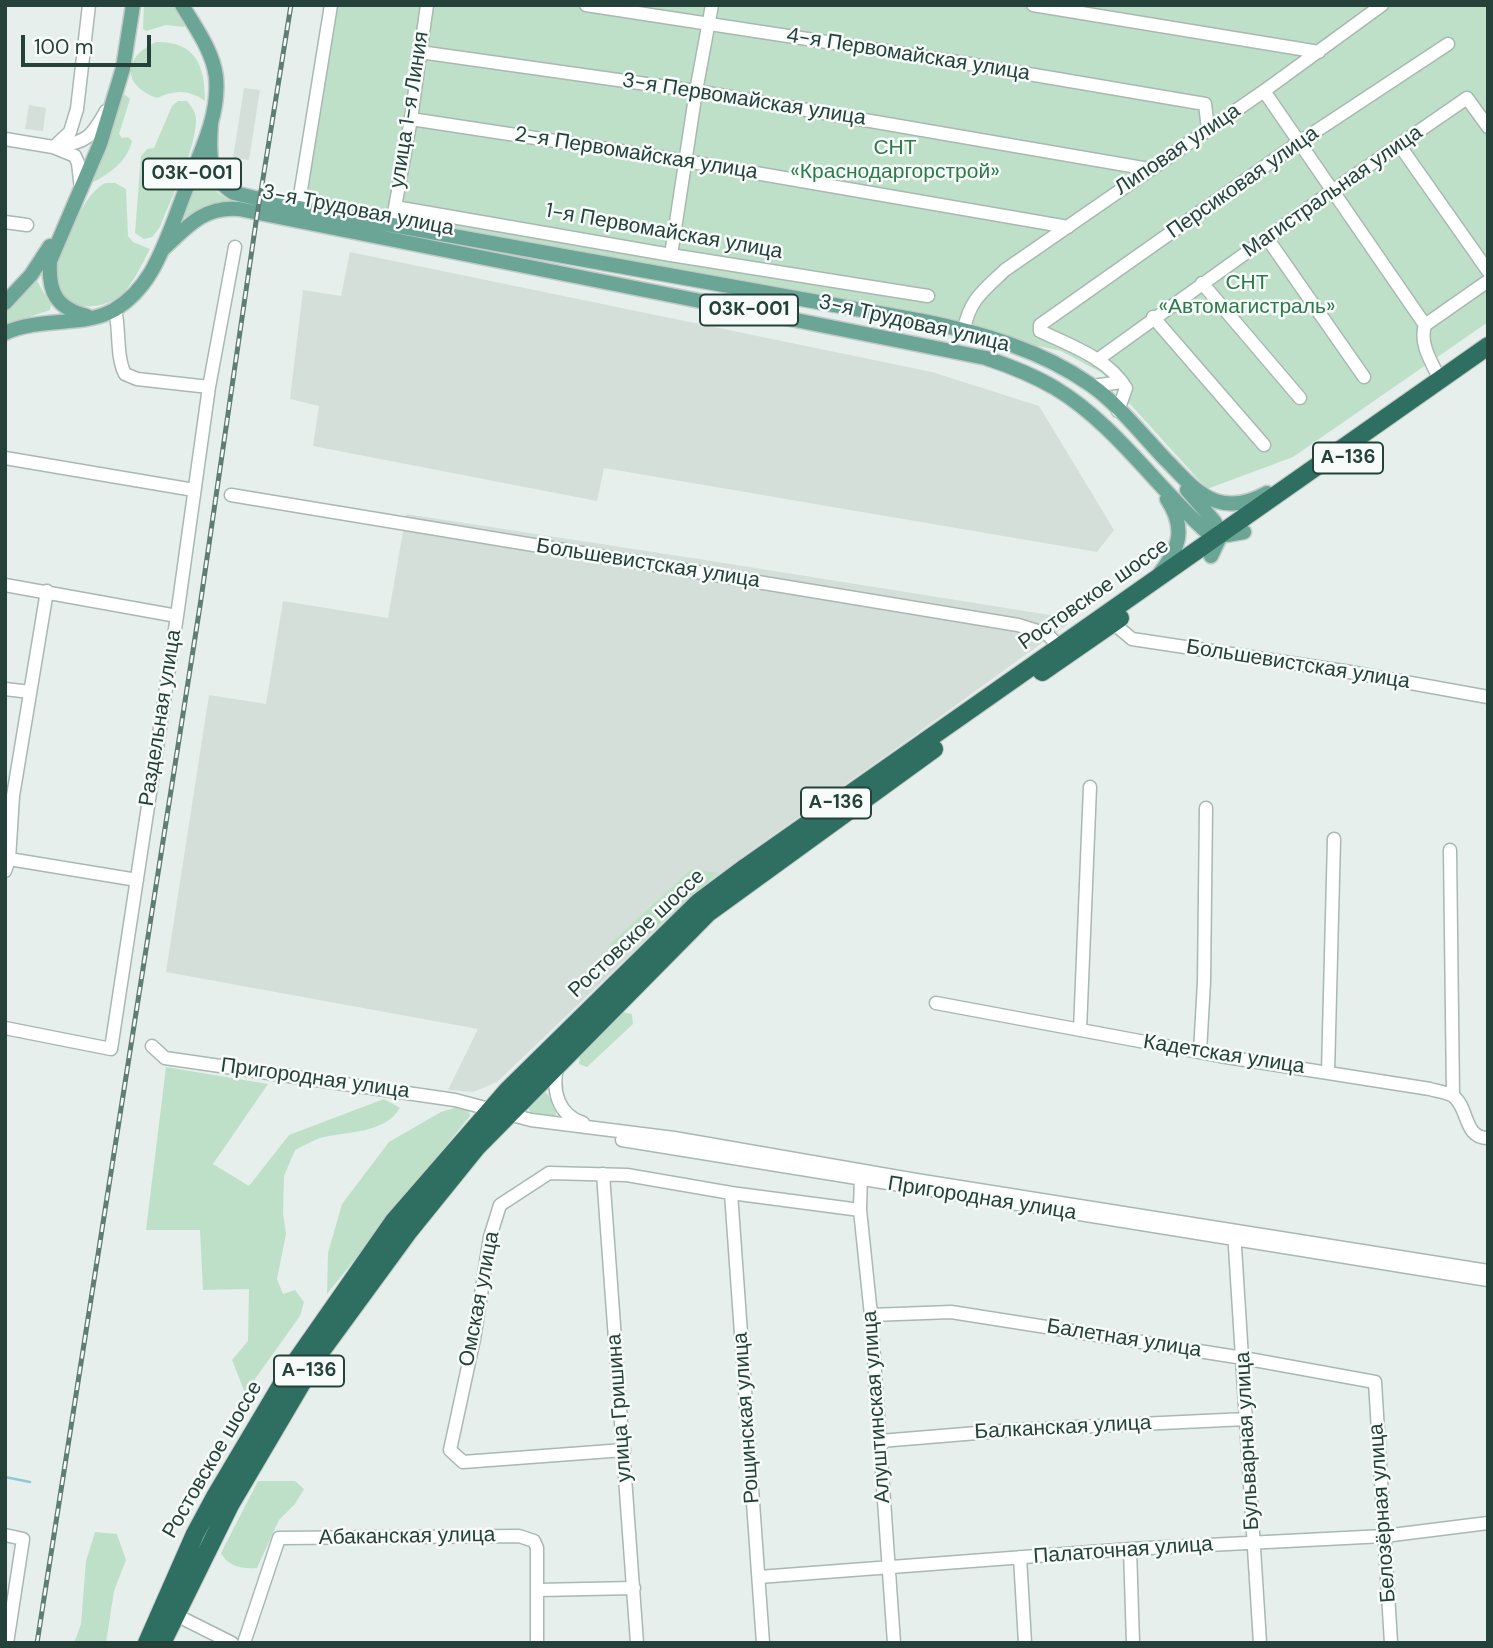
<!DOCTYPE html>
<html>
<head>
<meta charset="utf-8">
<style>
	body { margin:0 }
	#map { position:relative; width:1493px; height:1648px; overflow:hidden; background:#e6efeb; font-family:"DM Sans",sans-serif }
	canvas { display:block }
	.frame { position:absolute; inset:0; border:7px solid #24423a; pointer-events:none }
	.scale { position:absolute; left:21px; top:35px; width:130px; height:32px; box-sizing:border-box; border:4px solid #24423a; border-top:0; padding-left:9px; font-size:21px; line-height:24px; white-space:nowrap; color:#24423a; -webkit-text-stroke:5px #f7fbf9; paint-order:stroke }
</style>
</head>
<body>
<div id="map">
<canvas width="1493" height="1648"></canvas>
<div class="frame"></div>
<div class="scale">100 m</div>
</div>
<script>
const ctx = document.querySelector('canvas').getContext('2d');
ctx.lineJoin = 'round';
function paint(path, color) {
  ctx.fillStyle = color;
  ctx.fill(path, 'evenodd');
}
function strokePath(path, color, width, dash) {
  ctx.strokeStyle = color;
  ctx.lineWidth = width;
  ctx.lineCap = dash ? 'butt' : 'round';
  ctx.setLineDash(dash || []);
  ctx.stroke(path);
}
function write(font, color, halo, rows, align = 'center') {
  ctx.font = font + ' "DM Sans",sans-serif';
  ctx.lineWidth = 5;
  ctx.setLineDash([]);
  ctx.textBaseline = 'middle';
  ctx.strokeStyle = halo;
  ctx.fillStyle = color;
  for (const [text, x, y, turn = 0] of rows) {
    ctx.save();
    ctx.translate(x, y);
    ctx.rotate((+turn || 0) * Math.PI / 180);
    ctx.textAlign = isNaN(turn) ? turn : align;
    if (halo) ctx.strokeText(text, 0, 0);
    ctx.fillText(text, 0, 0);
    ctx.restore();
  }
}
paint(new Path2D(`
	M244,88L260,90L249,160L233,158Z
	M29,105L46,108L43,131L25,129Z
	M350,252L932,372L1039,406L1114,530L1097,552L604,468L597,501L313,446L319,406L290,399L303,290L341,296Z
	M406,514L705,560L1069,618L1068,624L908,740L742,857L666,921L497,1082L473,1092L448,1090L478,1029L166,972L209,695L266,704L283,601L388,618Z`), '#d4dfda');
paint(new Path2D(`
	M144,5H175L186,23L184,27L166,25L146,31L143,29Z
	M324,5H1488V322L1293,457L1207,489L1102,373L1061,351L964,330L392,224L393,215L295,197Z
	M156,42C196,41 205,66 205,101C188,89 175,90 157,98C121,85 123,57 156,42Z
	M124,94L130,99L119,134L122,138L128,137L132,141C127,162 110,173 92,183L89,182Z
	M178,101H187C192,107 196,112 196,121C194,155 172,195 160,227L152,237L144,239L135,233L141,156L147,149L154,148L172,106Z
	M200,169L203,170L219,194L233,202L206,205L186,217L183,216Z
	M105,183H115L126,189L128,236L133,242L150,249C143,262 136,278 126,290C110,310 68,315 59,286C52,264 66,239 76,220C84,205 90,192 105,183Z
	M37,281L51,305L50,310L5,325V312Z
	M692,869L718,873L618,961H610V944Z
	M622,1012L632,1014L633,1024L587,1067L579,1064L580,1054Z
	M166,1067L268,1084L213,1164L249,1186L289,1135L384,1099L400,1108C384,1134 348,1131 320,1138C312,1141 303,1146 295,1150L284,1176L283,1214L286,1234L277,1279L283,1294L295,1290L304,1302L300,1316L245,1393L232,1360L248,1341L249,1289L203,1290L200,1230H146Z
	M545,1092L549,1096L556,1113L554,1118L531,1115L528,1107Z
	M461,1106L469,1110L470,1116L327,1294L328,1253L342,1204L389,1142L441,1112Z
	M258,1481H295L304,1489L295,1504L279,1520L257,1568C243,1569 228,1567 221,1553Z
	M95,1532L117,1534L126,1560L114,1591L106,1643H74L81,1624L86,1561Z`), '#bfe0c8');
strokePath(new Path2D(`
	M5,1477L30,1482`), '#8ec9d4', 2.5);
const minor = new Path2D(`
	M586,5L964,63L1205,104L1208,129
	M1033,5L1319,52
	M420,52L696,91L1149,169
	M1264,91L1425,325
	M411,119L686,161L1068,227
	M5,139L53,147L75,156L78,163L81,189
	M55,146L70,132L77,109L89,5
	M57,146C87,143 92,136 106,111
	M1400,146L1488,271
	M395,207L671,255L928,296
	M298,208L331,5
	M5,222L27,225
	M392,224L411,119L427,5
	M1267,238L1364,377
	M671,255L696,91L712,5
	M1202,283L1300,398
	M115,309C120,330 116,357 125,374L137,379L209,387
	M1153,317L1264,445
	M1425,325L1488,281
	M1425,325C1419,345 1432,362 1440,380
	M964,330C969,300 984,290 1005,270L1264,91L1382,5
	M1097,360L1332,191L1467,98L1488,127
	M1092,386L1122,382
	M1118,411L1126,388C1108,358 1069,345 1040,331V325L1298,143L1448,44
	M5,458L194,490
	M231,495L1018,625L1047,634L1065,652
	M5,585L177,616
	M1113,623L1132,639L1344,671L1488,697
	M5,689L30,692
	M1450,850L1453,1096
	M9,859L137,880
	M5,871L9,859L13,796L47,591
	M936,1003L1220,1056L1430,1089C1436,1091 1447,1092 1453,1096C1469,1107 1463,1138 1488,1138
	M5,1028L111,1049L177,616L209,387L235,247
	M1080,1030L1090,787
	M152,1046L165,1058L455,1100L531,1120L674,1138L916,1180L1488,1271
	M1200,1052L1204,982L1206,808
	M557,1067C552,1091 558,1115 583,1123
	M1328,1072L1334,839
	M622,1140L1488,1280
	M861,1172L860,1210L871,1315L894,1643
	M603,1174L637,1643
	M731,1193L763,1643
	M1234,1231L1260,1643
	M871,1315L951,1312L1243,1358L1375,1382L1391,1643
	M880,1441L1014,1430L1246,1419
	M624,1450L463,1462L450,1450L474,1339L490,1237L500,1205L549,1173L627,1175L731,1193L860,1210
	M5,1535L23,1539L7,1643
	M1130,1549L1133,1643
	M1020,1557L1025,1643
	M759,1577L1130,1549L1384,1536L1488,1523
	M538,1590L634,1588
	M174,1614L232,1643
	M244,1643L279,1538L519,1536L534,1541L537,1548V1643`);
const major = new Path2D(`
	M211,123C209,151 207,177 234,193L298,208L923,321C982,333 1041,350 1091,385C1119,405 1143,436 1167,461C1181,475 1196,494 1216,501C1234,507 1251,502 1267,493
	M162,250C187,227 203,206 239,209L986,358C1010,366 1033,375 1055,388C1114,423 1157,488 1208,533L1227,535L1244,532
	M5,303L31,275L50,246
	M87,316C56,308 48,292 50,261L100,144L123,68L133,5
	M5,333C39,317 84,327 114,310C129,301 142,287 151,272C165,248 174,220 184,194C198,157 220,117 216,77C213,51 195,27 182,5
	M1187,490L1214,521L1221,535
	M1211,556L1221,535
	M1160,573C1180,547 1186,528 1167,499`);
const highway = new Path2D(`
	M1042,672L1120,618
	M147,1643L195,1534L216,1495L292,1367L394,1221L507,1091L699,902L746,867L1488,346
	M162,1643L230,1505L319,1354L409,1231L476,1148L708,913L934,749`);
strokePath(minor, '#a8b8b2', 15);
strokePath(major, '#c2cac8', 17);
strokePath(highway, '#c2cac8', 20);
strokePath(minor, '#fff', 12);
strokePath(major, '#6aa596', 14);
strokePath(highway, '#2f6f62', 18);
const rail = new Path2D(`
	M37,1643L200,606L256,222L291,5`);
strokePath(rail, '#5f7d75', 5);
strokePath(rail, '#f7fbf9', 2.5, [8]);
for (const [x, y, w] of [
	[192,174,98],
	[749,310,98],
	[1348,458,70],
	[836,803,70],
	[309,1371,70]
]) {
  const box = new Path2D();
  box.roundRect(x - w / 2, y - 15.5, w, 31, 5);
  ctx.fillStyle = '#f7fbf9';
  ctx.fill(box);
  strokePath(box, '#24423a', 2);
}
write('bold 19px', '#24423a', null, [
	["03К-001",192,174],
	["03К-001",749,310],
	["А-136",1348,458],
	["А-136",836,803],
	["А-136",309,1371]
]);
write('21px', '#24423a', '#f7fbf9', [
	["4-я Первомайская улица",908,55,9],
	["3-я Первомайская улица",744,100,9],
	["улица 1-я Линия",410,110,-81],
	["Липовая улица",1178,150,-34],
	["2-я Первомайская улица",636,154,9],
	["Персиковая улица",1243,183,-35],
	["Магистральная улица",1333,192,-35],
	["3-я Трудовая улица",358,211,11],
	["1-я Первомайская улица",664,232,10],
	["3-я Трудовая улица",914,324,13],
	["Большевистская улица",648,564,9],
	["Ростовское шоссе",1094,595,-35],
	["Большевистская улица",1298,665,9],
	["Раздельная улица",161,718,-81],
	["Ростовское шоссе",637,934,-43],
	["Кадетская улица",1224,1055,9],
	["Пригородная улица",315,1079,8],
	["Пригородная улица",982,1199,9],
	["Омская улица",480,1299,-79],
	["Балетная улица",1124,1339,9],
	["Алуштинская улица",877,1407,-94],
	["улица Гришина",620,1408,-94],
	["Рощинская улица",747,1418,-94],
	["Балканская улица",1063,1428,-3],
	["Бульварная улица",1248,1441,-93],
	["Ростовское шоссе",213,1460,-60],
	["Белозёрная улица",1383,1513,-94],
	["Абаканская улица",407,1537,-1],
	["Палаточная улица",1123,1551,-4]
]);
write('21px', '#2d7a4b', '#f7fbf9', [
	["СНТ",895,148],
	["«Краснодаргорстрой»",895,172],
	["СНТ",1247,283],
	["«Автомагистраль»",1247,307]
]);
</script>
</body>
</html>
